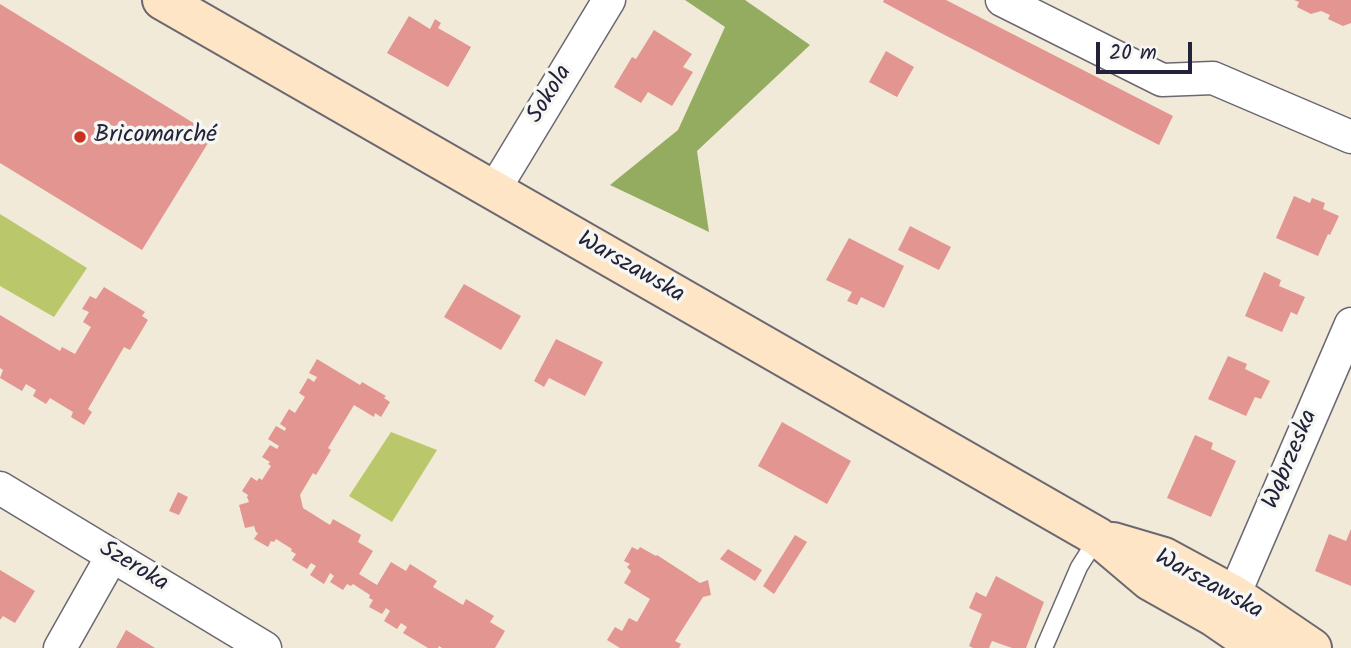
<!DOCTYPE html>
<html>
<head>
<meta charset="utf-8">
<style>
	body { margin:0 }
	#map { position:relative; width:1351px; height:648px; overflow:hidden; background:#f2ead8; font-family:Kalam,sans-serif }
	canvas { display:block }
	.scale { position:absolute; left:1096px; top:42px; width:96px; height:32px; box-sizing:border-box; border:4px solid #22223b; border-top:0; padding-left:9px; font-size:21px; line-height:24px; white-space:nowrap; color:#22223b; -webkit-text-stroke:5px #f6f6f2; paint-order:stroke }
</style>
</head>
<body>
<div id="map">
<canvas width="1351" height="648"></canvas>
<div class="scale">20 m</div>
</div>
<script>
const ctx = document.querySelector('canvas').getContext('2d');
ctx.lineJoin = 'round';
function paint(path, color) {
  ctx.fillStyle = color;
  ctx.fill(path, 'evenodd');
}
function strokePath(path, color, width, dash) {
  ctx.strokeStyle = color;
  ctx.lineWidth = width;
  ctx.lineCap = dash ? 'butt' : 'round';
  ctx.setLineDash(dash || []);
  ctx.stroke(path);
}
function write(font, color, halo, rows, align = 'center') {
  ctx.font = font + ' Kalam,sans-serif';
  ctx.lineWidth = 7;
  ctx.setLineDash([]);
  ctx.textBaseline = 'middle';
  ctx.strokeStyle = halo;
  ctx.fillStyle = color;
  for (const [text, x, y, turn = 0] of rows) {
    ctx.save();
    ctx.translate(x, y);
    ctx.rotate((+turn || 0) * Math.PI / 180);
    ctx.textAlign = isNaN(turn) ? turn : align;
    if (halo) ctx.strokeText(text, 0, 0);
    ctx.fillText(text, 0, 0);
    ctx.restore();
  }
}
paint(new Path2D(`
	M0,214L87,268L54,317L0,286Z
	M391,432L437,450L392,522L349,496Z`), '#bac86b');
paint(new Path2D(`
	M685,0H745L810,45L697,151L709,232L610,185L678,130L725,27Z`), '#93ac5f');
paint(new Path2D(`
	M884,0H946L1173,116L1159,145L937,31L883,2Z
	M1294,0H1351V23L1343,26L1328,19L1330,15L1321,11L1311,14L1297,7L1299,2Z
	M0,4L213,135L142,250L0,163Z
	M409,16L430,29L435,19L441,23L438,28L471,47L448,87L387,53Z
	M654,30L692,54L683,67L693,72L672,106L648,92L641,103L614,87L632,57L636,59Z
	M886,51L914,67L897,97L869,82Z
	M1294,196L1310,203L1312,198L1325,203L1323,209L1339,216L1330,235L1328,234L1318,256L1276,238Z
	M910,226L951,247L939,270L898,250Z
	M849,238L904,266L884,308L861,297L857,305L847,301L852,292L826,280Z
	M1264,272L1281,280L1279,286L1305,297L1297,315L1291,312L1282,332L1245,316Z
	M464,284L521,316L501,350L444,317Z
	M104,287L145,312L142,316L148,320L130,350L124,347L88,409L92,412L84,425L71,417L73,412L50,398L46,404L33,396L36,390L26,384L22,391L0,378L3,370L0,368V315L60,351L62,347L75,354L91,327L83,322L89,312L82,309L90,296L96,299Z
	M556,339L603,362L585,396L549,378L544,387L534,381Z
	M1228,356L1247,364L1245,369L1270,381L1261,399L1255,397L1246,416L1208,399Z
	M317,359L360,385L362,382L386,396L384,398L390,402L381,417L375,413L374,417L354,405L328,448L331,450L316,475L313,473L300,495L303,508L330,525L333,519L361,535L358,542L373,551L359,574L377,585L391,562L406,571L410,564L437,581L433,587L463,605L466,599L494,616L490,622L505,631L495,648H442L439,646L438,648H428L403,633L407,627L401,623L397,629L384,621L390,611L386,608L382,614L369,607L373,600L369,598L370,595L353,584L351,586L347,584L343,590L330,582L334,576L330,573L324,584L310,575L316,566L311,563L307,569L292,560L296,554L291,551L292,549L276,539L274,542L271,541L268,547L254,539L258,533L256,532L254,526L245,528L239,505L249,502L247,497L248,495L242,491L251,477L257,481L259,478L262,480L271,466L268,464L270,462L262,457L270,445L277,449L279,446L268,439L276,426L285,431L286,428L280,424L289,409L295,413L305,397L299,393L308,378L314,382L317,377L309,373Z
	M782,422L851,461L827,504L758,466Z
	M1195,435L1213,443L1211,449L1236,461L1211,517L1167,498Z
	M178,492L188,497L179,515L169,511Z
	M1351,529V586L1315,571L1329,534L1346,541Z
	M795,535L807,542L774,594L763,586Z
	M632,547L638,550L640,547L656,556L657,555L700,583L708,580L711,595L703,597L675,641L681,644L679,648H620L607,640L615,627L622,631L629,618L637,622L650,599L624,583L631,571L627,567L630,564L624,561Z
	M728,549L762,570L755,581L720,559Z
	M0,570L35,591L15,623L3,616L0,620Z
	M996,576L1044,602L1026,648H1012L992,641L989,648H973L969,646L982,614L969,608L976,592L986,597Z
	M126,630L155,648H116Z`), '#e29591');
const lane = new Path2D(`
	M1044,648L1079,567L1098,537`);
const street = new Path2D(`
	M1002,0L1162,80L1213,78L1351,137
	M494,190L609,0
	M0,488L265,648
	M1234,595L1351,324
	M60,648L112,556`);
const secondary = new Path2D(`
	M162,0L1098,537L1150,581L1214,617L1259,648
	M1113,542L1164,557L1234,595L1312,648`);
strokePath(lane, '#6b6872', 19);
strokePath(street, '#6b6872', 35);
strokePath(secondary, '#6b6872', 42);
strokePath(lane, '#fff', 16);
strokePath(street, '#fff', 32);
strokePath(secondary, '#fee5c5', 38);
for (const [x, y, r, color] of [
	[80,137,7,"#c8321e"]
]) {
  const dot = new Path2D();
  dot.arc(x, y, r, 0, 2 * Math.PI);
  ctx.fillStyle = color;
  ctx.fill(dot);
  strokePath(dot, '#f6f6f2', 2.5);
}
write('24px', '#22223b', '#f6f6f2', [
	["Sokola",551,95,-58],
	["Warszawska",630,269,30],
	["Wąbrzeska",1292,460,-67],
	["Szeroka",133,568,31],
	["Warszawska",1208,586,29]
]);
write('24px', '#22223b', '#f6f6f2', [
	["Bricomarché",94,137]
], 'left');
</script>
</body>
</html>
